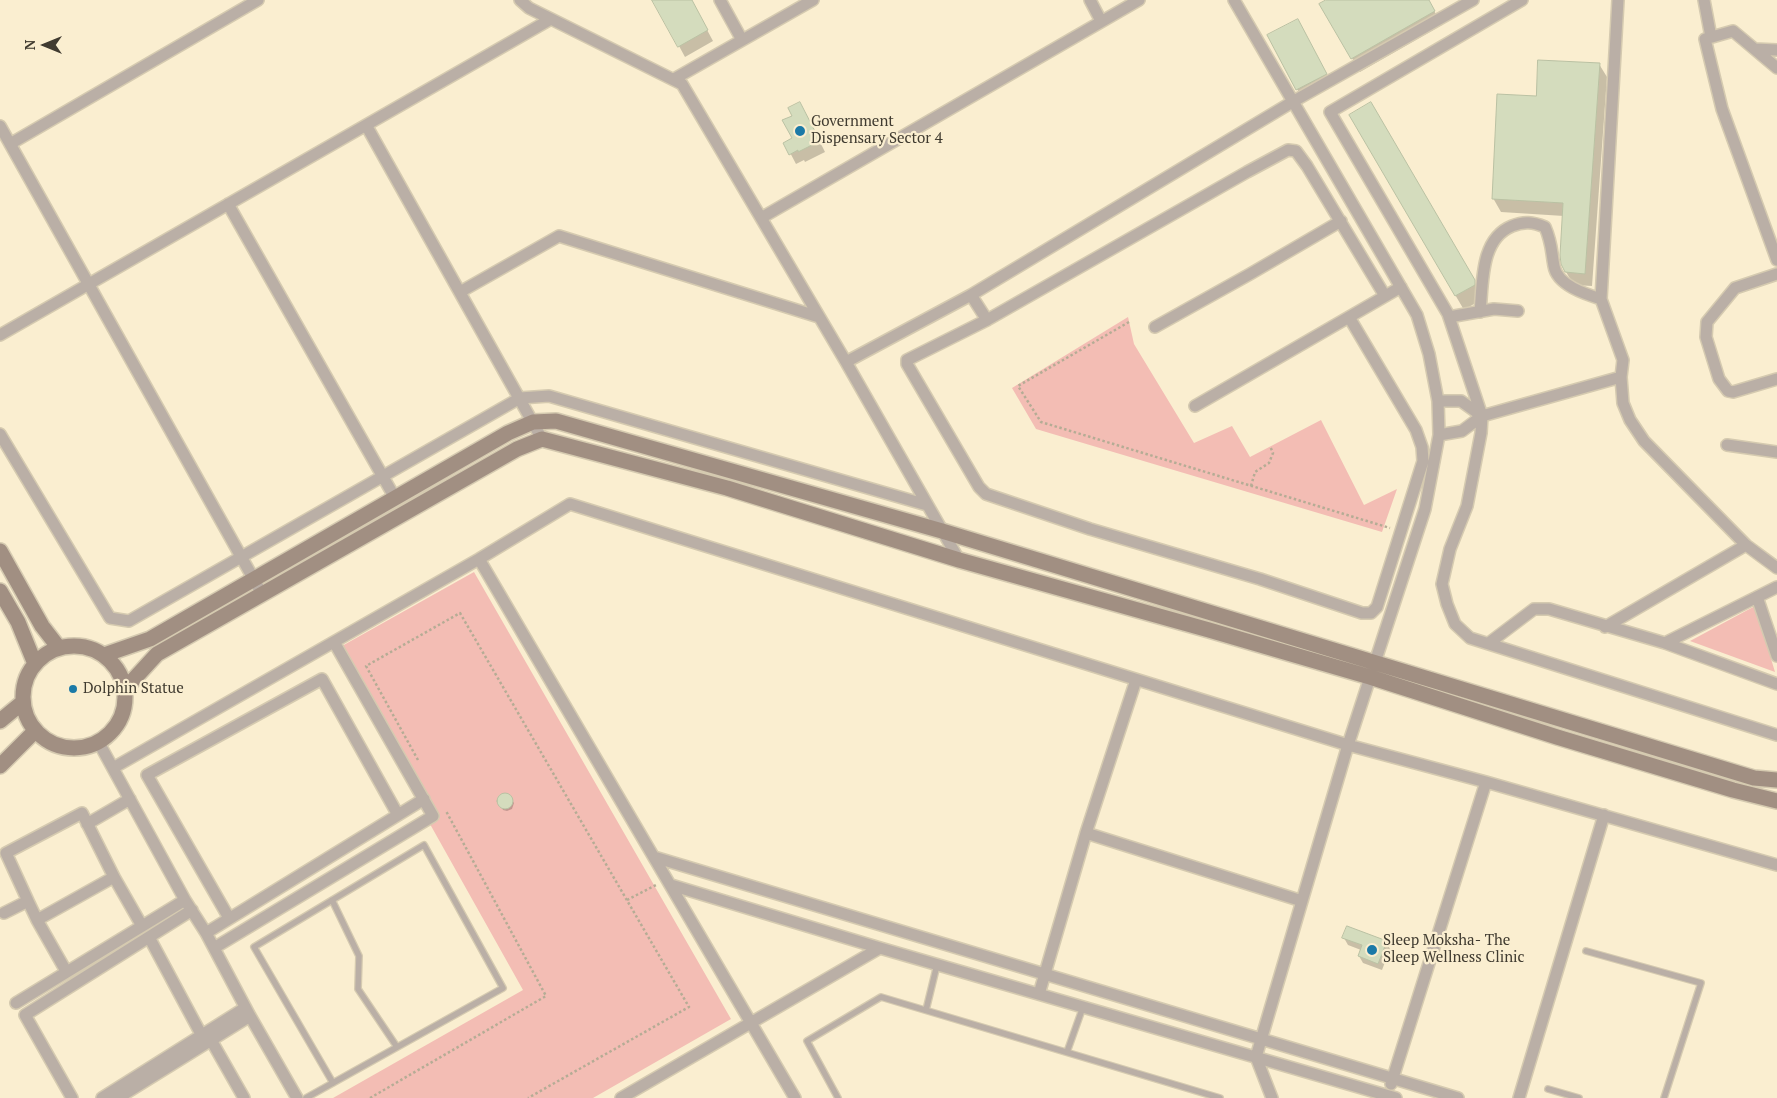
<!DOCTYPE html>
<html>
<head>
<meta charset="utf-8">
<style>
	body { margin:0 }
	#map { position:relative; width:1777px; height:1098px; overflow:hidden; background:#faeed0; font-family:"PT Serif",serif }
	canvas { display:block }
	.north { position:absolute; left:20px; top:20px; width:50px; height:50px; -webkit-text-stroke:4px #faeed0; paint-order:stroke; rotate:270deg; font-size:14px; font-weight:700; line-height:20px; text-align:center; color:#403b30 }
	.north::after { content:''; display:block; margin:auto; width:18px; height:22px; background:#403b30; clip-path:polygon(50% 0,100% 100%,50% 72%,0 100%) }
</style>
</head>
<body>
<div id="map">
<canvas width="1777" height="1098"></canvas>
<div class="north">N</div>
</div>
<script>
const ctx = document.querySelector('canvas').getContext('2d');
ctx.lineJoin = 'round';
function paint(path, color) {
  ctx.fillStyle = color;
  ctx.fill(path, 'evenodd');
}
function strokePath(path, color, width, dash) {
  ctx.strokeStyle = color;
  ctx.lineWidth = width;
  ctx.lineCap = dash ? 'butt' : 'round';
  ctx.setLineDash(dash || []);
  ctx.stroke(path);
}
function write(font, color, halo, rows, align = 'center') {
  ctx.font = font + ' "PT Serif",serif';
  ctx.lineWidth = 4.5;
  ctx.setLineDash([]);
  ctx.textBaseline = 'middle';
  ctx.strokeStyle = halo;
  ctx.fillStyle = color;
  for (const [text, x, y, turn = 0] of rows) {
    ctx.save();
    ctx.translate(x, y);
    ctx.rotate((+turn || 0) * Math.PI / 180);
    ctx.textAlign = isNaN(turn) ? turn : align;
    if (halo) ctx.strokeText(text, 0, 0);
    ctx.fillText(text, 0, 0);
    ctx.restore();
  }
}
paint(new Path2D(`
	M1128,317L1134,344L1194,443L1232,426L1250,457L1321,420L1364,505L1397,489L1382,532L1036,429L1012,388Z
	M474,572L731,1019L593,1098H333L523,990L333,651Z
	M1755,606L1775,672L1690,641Z`), '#f3bdb4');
paint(new Path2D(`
	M654,0H691L713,41L685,57Z
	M1329,0H1428L1442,25L1360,72L1321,4Z
	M1303,31L1332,84L1303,100L1297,89Z
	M1599,64L1607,77L1592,286L1574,285L1566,272L1564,216L1501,212L1493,198L1537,97Z
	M1370,104L1482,295V299L1464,310L1350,115Z
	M806,114L825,152L805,162L804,160L796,164L785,143L793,139V116Z
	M503,795L509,796L514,803L512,809L507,811L503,810L499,802L500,797Z
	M1344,938L1386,942L1390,949L1382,970L1363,963L1359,956L1361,950L1348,945Z`), '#0003');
const building = new Path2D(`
	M652,0H692L708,30L678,47Z
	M1326,0H1429L1435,11L1351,59L1319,4Z
	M1298,19L1327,74L1296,90L1267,35Z
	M1538,60L1600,63L1585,274L1565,272L1561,264L1560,255L1563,203L1492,199L1497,94L1536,96Z
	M800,102L820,141L798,152V150L789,155L783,143L792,138L782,120L792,116L788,108Z
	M1371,102L1475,280V285L1455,296L1349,115Z
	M497 801a8 8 0 1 1 16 0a8 8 0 1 1-16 0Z
	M1347,926L1387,941L1378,964L1358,956L1362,945L1342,938Z`);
paint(building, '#d4dcbd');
strokePath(building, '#bac1a3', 1);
const lane = new Path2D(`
	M332,900L359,956L358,989L397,1047
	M1586,951L1701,983L1664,1098
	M926,1010L937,965
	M1067,1052L1083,1007
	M1548,1089L1579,1098
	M306,1098L503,988L424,845L254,947L333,1083
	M838,1098L807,1041L881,997L1220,1098`);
const street = new Path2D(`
	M520,0L529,8L682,84L846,362L959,560
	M720,0L742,40
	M1090,0L1101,21
	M1234,0L1417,315L1429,354L1438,401L1439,435L1425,509L1348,745L1256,1057L1272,1098
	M1522,0L1330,112L1448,314L1482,416L1481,433L1467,506L1450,549L1442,584L1447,604L1455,624L1470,638L1777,735
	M1704,0L1711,37
	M1755,49L1777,50
	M1777,68L1733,31L1705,39L1722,109L1777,260
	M674,79L813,0
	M366,125L542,439
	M0,126L262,594
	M10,144L258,0
	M228,204L395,498
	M761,218L1139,0
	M1777,274L1735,288L1707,322L1706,337L1719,379L1728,391L1733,392L1777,379
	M460,292L559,236L819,317
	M971,295L987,320
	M1480,312C1483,283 1480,239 1512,226C1524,221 1533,222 1545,227C1552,243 1551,250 1554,266C1557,285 1585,294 1601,299
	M1349,317L1416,430L1422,447L1423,461L1377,607L1371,613H1362L1260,579L1090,529L986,494L979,487L907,364V360L987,320L1247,172L1288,150L1296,151L1307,166L1385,296
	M1449,317L1494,309L1518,311
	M1155,327L1250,274L1341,221
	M0,335L551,19
	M846,362L971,295L1294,101L1473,0
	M1621,377L1623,403L1630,420L1644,441L1746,545L1777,568
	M1438,401H1461L1482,416
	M1195,406L1401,287
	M0,434L110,618L129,621L520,398L549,396L927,505
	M1439,435L1462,431L1482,416L1621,377L1623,360L1601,299L1618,0
	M1727,445L1777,452
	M479,559L795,1098
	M1757,597L1777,656
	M1605,627L1746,545
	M1489,643L1534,609H1549L1665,643L1777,684
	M1665,643L1777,587
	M99,743L185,900L206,933L250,1016L297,1098
	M113,768L479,559L570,504L1348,745L1486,782L1777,865
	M398,815L424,799
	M87,824L130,799
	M1086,833L1302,901
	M654,857L1458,1098
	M671,885L880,948L1396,1098
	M28,901L6,853L82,813L114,877
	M4,913L28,901L37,920
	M206,933L398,815L322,679L147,775L229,918
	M149,937L202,1036
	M214,948L433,816L334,642
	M66,971L37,920L114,877L142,926
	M1039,994L1086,833L1136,680
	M16,1003L185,900
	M211,1040L244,1098
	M1391,1084L1486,782
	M72,1098L25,1015L192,910
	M102,1098L245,1008
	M118,1098L250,1016
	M621,1098L880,948
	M1519,1098L1604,815`);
const secondary = new Path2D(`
	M0,551L42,626L59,648
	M0,591L18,622L35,664
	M23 697a51 51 0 1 1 102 0a51 51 0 1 1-102 0Z
	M104,655L150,639L508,433L533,422L556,421L942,531L1754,778L1777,780
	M125,689L157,654L517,449L542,439L727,488L959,560L1209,630L1370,677L1557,737L1733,790L1777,801
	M0,721L23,702
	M0,766L35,731`);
strokePath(lane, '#d5cab0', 8);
strokePath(street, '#d5cab0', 14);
strokePath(secondary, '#d5cab0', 18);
strokePath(new Path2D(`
	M1129,322L1018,386L1041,422L1390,528
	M1251,486L1255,472L1269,463L1273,453L1270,446
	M418,760L366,666L460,613L689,1007L528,1098
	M627,900L656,885
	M370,1098L546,996L446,811`), '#b5ac95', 2.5, [2.5, 2.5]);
strokePath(lane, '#baafa6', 5.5);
strokePath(street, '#baafa6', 11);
strokePath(secondary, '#a18f82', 15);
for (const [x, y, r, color] of [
	[800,131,6,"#1b7aa7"],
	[73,689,5,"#1b7aa7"],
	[1372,950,6,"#1b7aa7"]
]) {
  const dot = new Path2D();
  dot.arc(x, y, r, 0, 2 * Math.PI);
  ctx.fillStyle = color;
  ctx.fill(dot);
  strokePath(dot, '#faeed0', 2);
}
write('15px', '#403b30', '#faeed0', [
	["Government",811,122],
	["Dispensary Sector 4",811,139],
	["Dolphin Statue",83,689],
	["Sleep Moksha- The",1383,941],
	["Sleep Wellness Clinic",1383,958]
], 'left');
</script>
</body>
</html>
